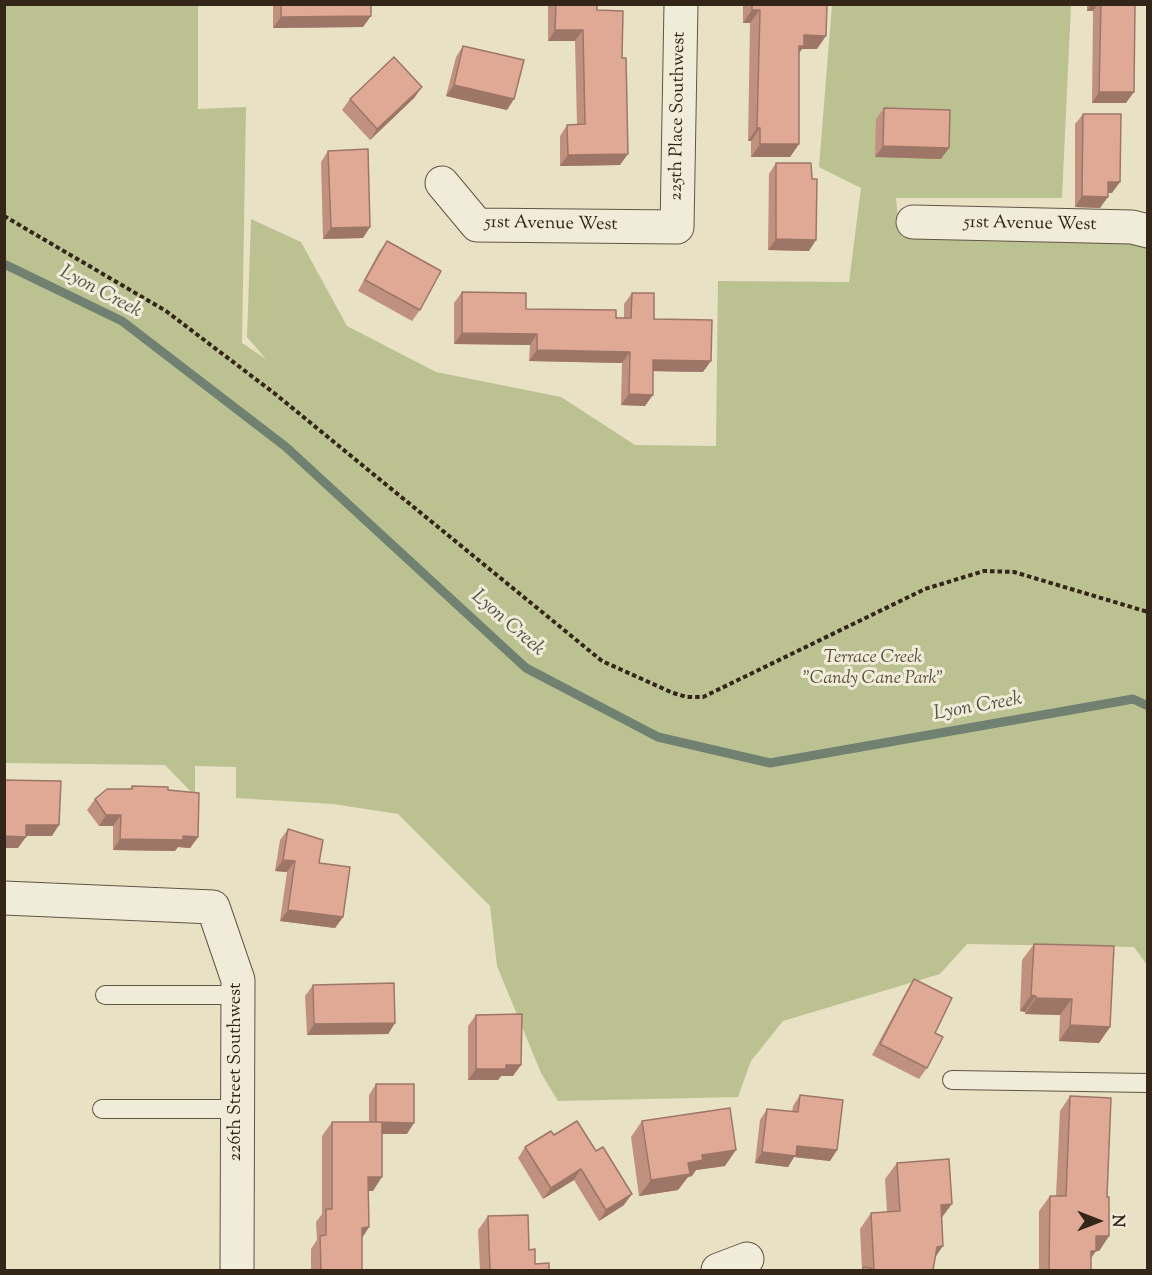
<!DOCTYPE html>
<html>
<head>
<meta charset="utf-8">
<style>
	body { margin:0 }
	#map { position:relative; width:1152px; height:1275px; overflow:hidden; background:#e9e1c4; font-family:"Sorts Mill Goudy",serif }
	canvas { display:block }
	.frame { position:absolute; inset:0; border:6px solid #332619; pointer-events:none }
	.north { position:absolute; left:1068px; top:1191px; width:60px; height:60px; -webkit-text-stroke:4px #f1ecd9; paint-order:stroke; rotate:90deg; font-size:16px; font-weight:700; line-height:24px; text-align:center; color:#332619 }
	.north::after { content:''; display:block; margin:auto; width:21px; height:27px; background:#332619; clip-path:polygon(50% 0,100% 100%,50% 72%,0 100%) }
</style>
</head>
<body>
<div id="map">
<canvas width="1152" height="1275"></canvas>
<div class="frame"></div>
<div class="north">N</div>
</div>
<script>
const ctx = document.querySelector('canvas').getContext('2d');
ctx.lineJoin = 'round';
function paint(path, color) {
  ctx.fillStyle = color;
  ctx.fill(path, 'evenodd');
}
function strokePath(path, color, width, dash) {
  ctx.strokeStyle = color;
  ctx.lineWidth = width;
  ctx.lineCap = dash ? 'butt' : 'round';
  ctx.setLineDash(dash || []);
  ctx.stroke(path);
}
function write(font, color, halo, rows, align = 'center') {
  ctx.font = font + ' "Sorts Mill Goudy",serif';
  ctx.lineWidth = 6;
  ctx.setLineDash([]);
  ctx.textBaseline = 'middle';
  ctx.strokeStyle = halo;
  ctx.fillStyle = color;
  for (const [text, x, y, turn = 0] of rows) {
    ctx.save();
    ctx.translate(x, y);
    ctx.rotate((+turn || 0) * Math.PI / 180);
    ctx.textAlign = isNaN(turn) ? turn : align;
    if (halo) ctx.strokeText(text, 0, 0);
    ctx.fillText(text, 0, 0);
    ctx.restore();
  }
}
paint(new Path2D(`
	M5,5H198V109L246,107L242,343L266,359L247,337L251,219L301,242L347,326L436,372L561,397L635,445L716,446L718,281L849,282L861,188L819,167L832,5H1071L1062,198H896L899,230L1032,242L1147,243V965L1134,947L967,944L940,974L783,1021L751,1061L738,1097L558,1101L541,1073L497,966L490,906L398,814L333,804L236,798V767L195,766V796L165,765L5,763Z`), '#bbc191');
strokePath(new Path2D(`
	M4,264L122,321L286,447L526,668L658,737L770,763L1133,699L1148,706`), '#708172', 9);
const lane = new Path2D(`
	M105,995H238
	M952,1080L1148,1083
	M102,1109H237`);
const street = new Path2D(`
	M442,183L477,225L677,227L681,4
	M913,222L1132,227L1148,231
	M4,898L213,907L238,980L237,1270
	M718,1270L747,1259`);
strokePath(lane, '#605544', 20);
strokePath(street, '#605544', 35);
strokePath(new Path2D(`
	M4,216L166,311L274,393L602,661L673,693L687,697H703L925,589L984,571L1014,572L1148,612`), '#332619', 4, [4.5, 3]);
strokePath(lane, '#f1ecd9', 18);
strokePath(street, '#f1ecd9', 33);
paint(new Path2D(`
	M273,4H371L363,27L273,28Z
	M548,4H597V10L620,165L560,166V136L567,125H577L575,41H548Z
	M743,4H827L817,49H802L799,52V144L790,157H751V141H748L750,23H743Z
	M1087,4H1135L1126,103H1092L1093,11H1087Z
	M463,46L507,110L446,96L456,57Z
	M422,87L414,98L370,140L342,110L350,99Z
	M884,108L941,159L875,157L876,119Z
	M1083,114L1112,193H1108L1100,208L1075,207V124Z
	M328,151L370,227L363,238L323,239L321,162Z
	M776,163L809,251L768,250L769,174Z
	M387,241L420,310L412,321L358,291L379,252Z
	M462,292L526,309L624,318V304L632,293L703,372L653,371L645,406L621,405L622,363L529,361L530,345L454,344V303Z
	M132,786L168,790L198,837L190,848L178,847L175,851L113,850V826H99L87,810L95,799L130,789Z
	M288,829L319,863L343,917L335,928L280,921L287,872L275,871L280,840Z
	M1034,944L1110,1027L1099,1043L1059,1041L1060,1015L1025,1014V1012L1020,1011L1022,960Z
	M914,979L927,1068L919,1079L872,1055L907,990Z
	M313,985L395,1023L388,1034L307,1035L305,996Z
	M476,1015L513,1076H501L498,1080H468V1026Z
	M376,1084L407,1134H382L373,1191H368L369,1227L362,1238V1270H311V1249L317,1240L316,1222L322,1214V1136L332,1122H369V1095Z
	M800,1095L837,1150L830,1161L794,1157L788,1167L755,1163L760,1120L767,1109L792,1112L793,1106Z
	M1070,1096L1107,1197L1109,1236L1099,1251H1096L1091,1258V1270H1039V1211L1050,1196H1056L1060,1111Z
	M642,1121L725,1166L696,1170L692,1176L688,1177L678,1190L639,1196L631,1137Z
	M554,1135L624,1205L599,1221L574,1180L543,1199L518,1158L525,1147Z
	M897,1163L942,1218L933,1270H862L860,1229L871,1213L887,1212L885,1179Z
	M488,1216L529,1250L535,1264L549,1270H480L478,1230Z`), '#c19180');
paint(new Path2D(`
	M1091,4H1098L1093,11H1087Z
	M752,10H760L750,23H743Z
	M371,16L363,27L273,28L281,17Z
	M555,30H583L575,41H548Z
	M804,35L826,36L817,49H802L795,59Z
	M454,85L514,99L507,110L446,96Z
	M422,87L414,98L370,140L377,129Z
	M1099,92H1134L1126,103H1092Z
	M757,128H760L751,141H748Z
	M760,144H799L790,157H751Z
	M883,146L949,148L941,159L875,157Z
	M628,154L620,165L560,166L568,155Z
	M1108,182H1120L1112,193H1100Z
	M1082,196L1108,197L1100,208L1075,207Z
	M370,227L363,238L323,239L331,228Z
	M776,239L816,240L809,251L768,250Z
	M462,333L537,334L530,345L454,344Z
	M537,350L630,352L622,363L529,361Z
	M653,360L711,361L703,372L646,371Z
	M629,394L653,395L645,406L621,405Z
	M106,815H121L113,826H99Z
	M26,825H59L52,836H18Z
	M4,836L26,837L18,848H4Z
	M183,836L198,837L190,848L178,847L175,851L113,850L120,839Z
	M283,860L295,861L287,872L275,871Z
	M288,910L343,917L335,928L280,921Z
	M1031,995L1036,996L1025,1012L1020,1011Z
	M1036,998L1072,999L1060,1015L1025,1014Z
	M395,1023L388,1034L307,1035L314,1024Z
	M1070,1025L1110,1027L1099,1043L1059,1041Z
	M506,1065H521L513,1076H501L498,1080H468L476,1069Z
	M376,1123H414L407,1134H369Z
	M797,1146L837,1150L830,1161L794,1157L788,1167L755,1163L762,1152Z
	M736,1150L725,1166L696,1170L692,1176L688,1177L678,1190L639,1196L651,1180L702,1155Z
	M581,1169L574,1180L543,1199L551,1188Z
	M368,1177H382L373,1191H358Z
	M632,1194L624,1205L599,1221L606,1210Z
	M952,1204L940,1220L941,1205Z
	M369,1227L360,1241L362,1228Z
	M1096,1236H1109L1099,1251H1096L1085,1266Z
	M943,1246L932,1262L937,1247Z`), '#9d7668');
const building = new Path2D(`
	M281,4H371V16L281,17Z
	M556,4H597V10L623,11L622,58H626L628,154L568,155L567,125L585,124L583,30H555Z
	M752,4H827L826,36L804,35V46H799V144H760V128H757L760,10H752Z
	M1101,4H1135L1134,92H1099Z
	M463,46L524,60L514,99L454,85Z
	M394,57L422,87L377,129L350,99Z
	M884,108L950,110L949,148L883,146Z
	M1083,114H1121L1120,182H1108V197L1082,196Z
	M368,149L370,227L331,228L328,151Z
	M776,163H811L812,179H817L816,240L776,239Z
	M387,241L441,271L420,310L365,280Z
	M462,292L526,293V309L616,310V318H631L632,293H654V319L712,320L711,361L653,360V395L629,394L630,352L537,350V334L462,333Z
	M4,780L61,781L59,825H26V837L4,836Z
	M132,786L168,787V790L199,793L198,837L183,836V840L120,839L121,815H106L95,799L107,789H132Z
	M288,829L323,840L319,863L350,867L343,917L288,910L295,861L283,860Z
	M1034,944L1114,946L1110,1027L1070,1025L1072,999L1036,998V996L1031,995Z
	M914,979L952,998L935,1033L943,1037L927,1068L880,1044Z
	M394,983L395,1023L314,1024L313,985Z
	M522,1014L521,1065H506V1069H476V1015Z
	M376,1084H414V1123L376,1122Z
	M800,1095L843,1100L837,1150L797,1146L796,1156L762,1152L767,1109L798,1112Z
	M1070,1096L1111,1098L1107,1197H1109V1236H1096V1251H1091V1270H1049L1050,1196H1066Z
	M730,1108L736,1150L702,1155L703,1160L688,1163L690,1174L651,1180L642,1121Z
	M577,1121L596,1151L603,1147L632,1194L606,1210L581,1169L551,1188L525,1147L551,1131L554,1135Z
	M332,1122H382V1177H368L369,1227L362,1228V1270H321L320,1236L326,1235V1209H332Z
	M949,1159L952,1204L941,1205L943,1246L937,1247L933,1270H863L864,1267L874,1269L871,1213L900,1211L897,1163Z
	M528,1215L529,1250L535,1249V1264L549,1263V1270H490L488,1216Z`);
paint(building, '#e0a995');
strokePath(building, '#9d7668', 1.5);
write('18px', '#332619', '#f1ecd9', [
	["225th Place Southwest",679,116,-89],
	["51st Avenue West",551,225,1],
	["51st Avenue West",1030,225,1],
	["226th Street Southwest",237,1072,-90]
]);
write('italic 18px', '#554d37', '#f1ecd9', [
	["Terrace Creek",873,659],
	["\"Candy Cane Park\"",873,680]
]);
write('italic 20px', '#525446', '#f1ecd9', [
	["Lyon Creek",100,293,28],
	["Lyon Creek",507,624,41],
	["Lyon Creek",978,708,-10]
]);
</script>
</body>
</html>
